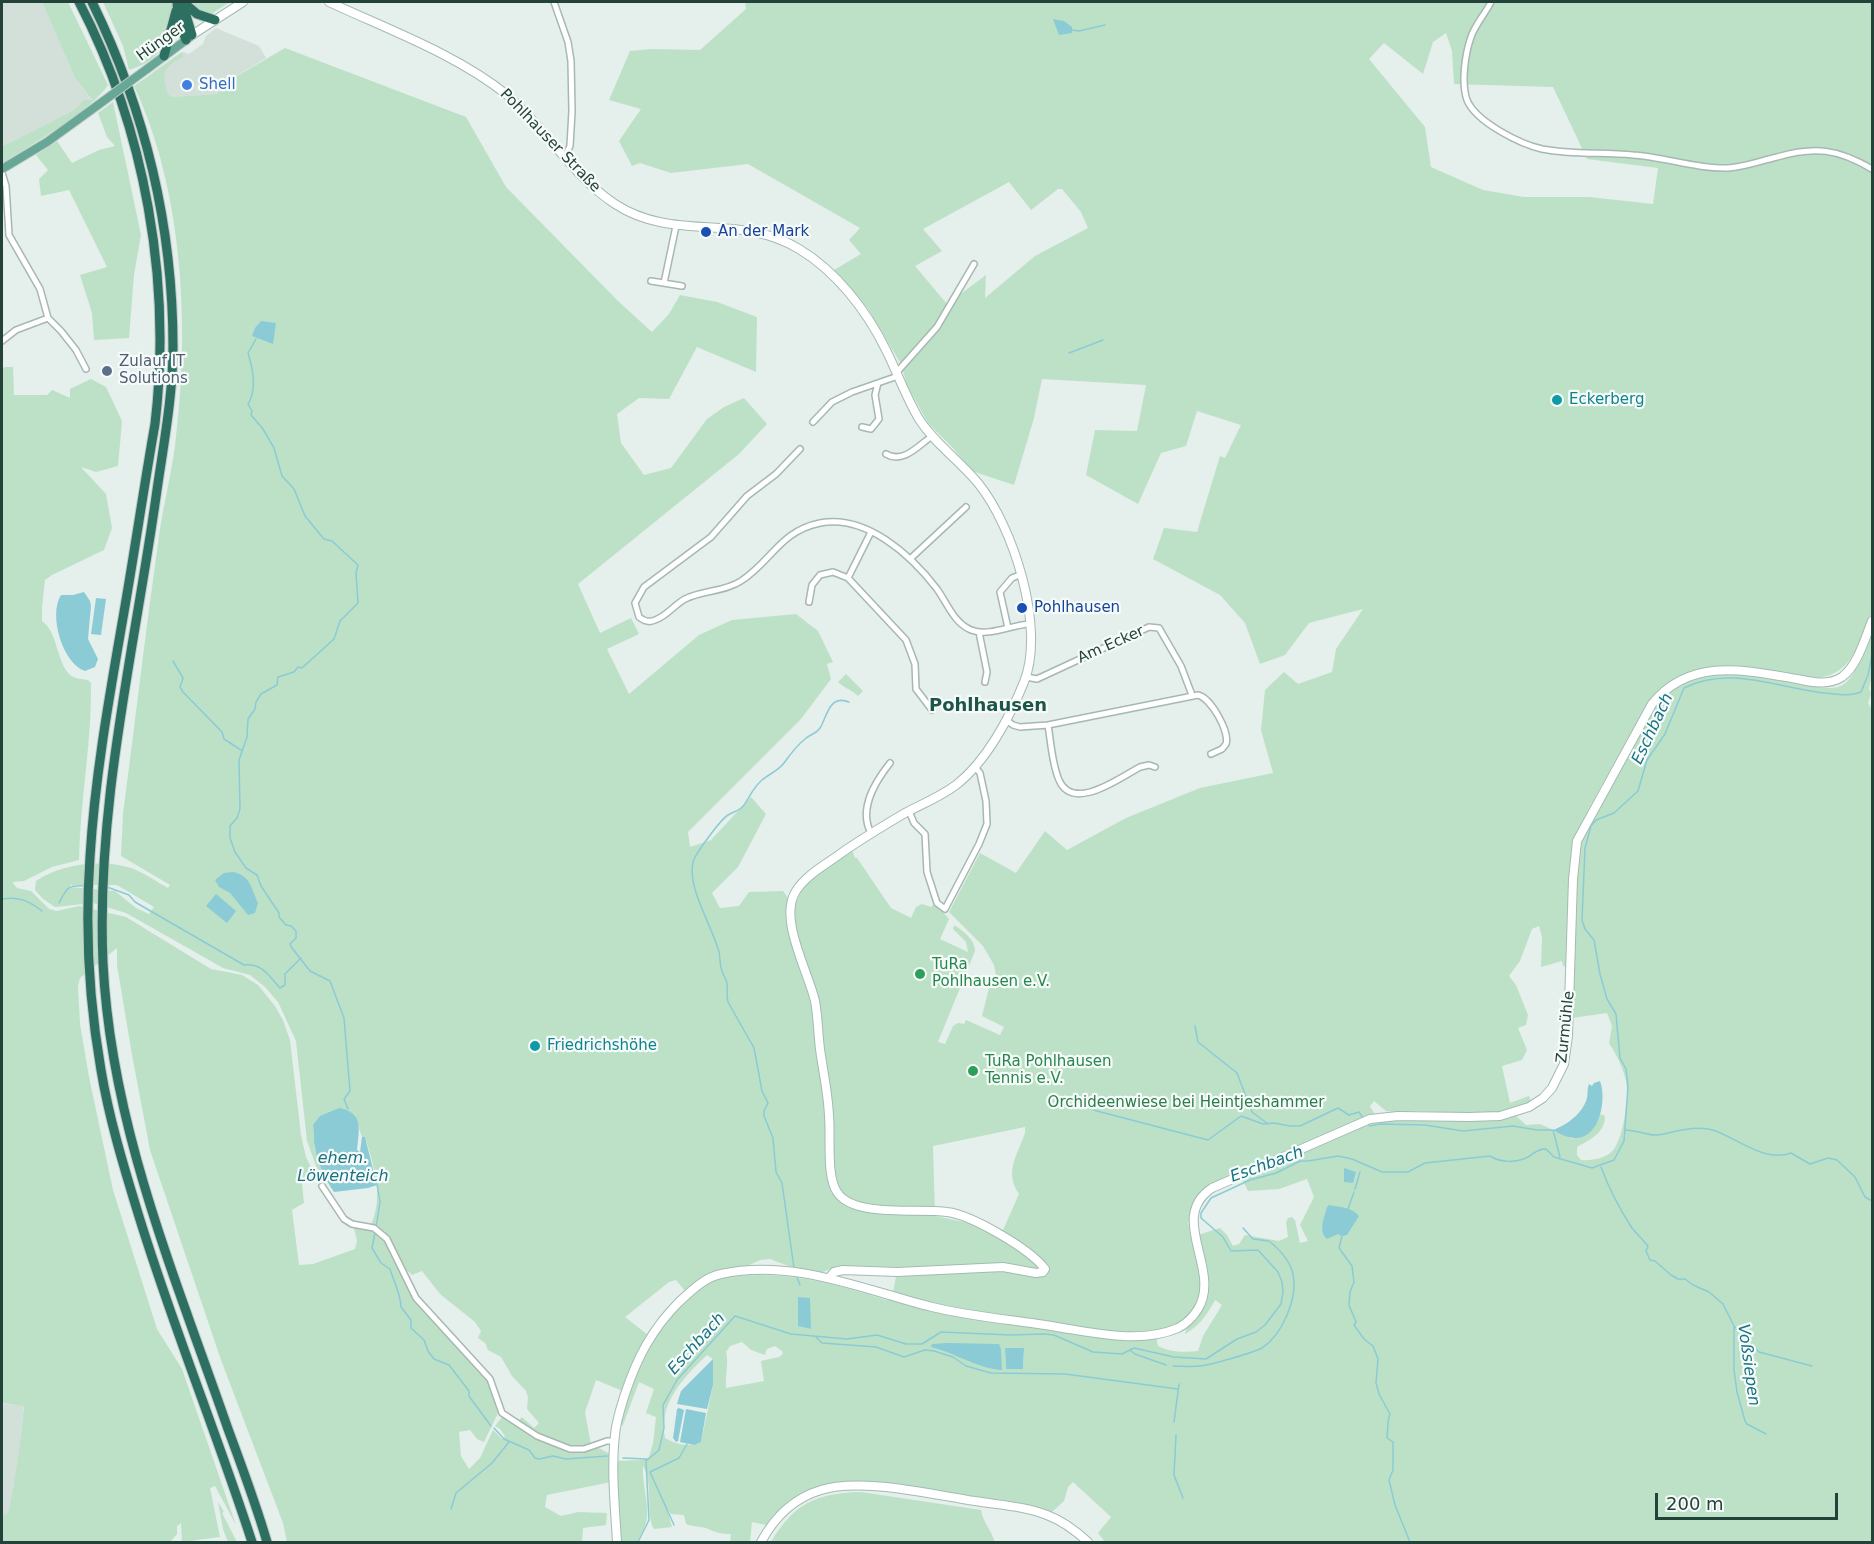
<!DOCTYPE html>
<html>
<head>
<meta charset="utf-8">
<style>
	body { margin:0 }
	#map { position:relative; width:1874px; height:1544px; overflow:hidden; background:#e5efeb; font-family:"DejaVu Sans",sans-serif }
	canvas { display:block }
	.frame { position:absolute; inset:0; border:3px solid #23423a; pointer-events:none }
	.scale { position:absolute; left:1655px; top:1493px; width:183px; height:27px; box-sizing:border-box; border:3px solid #23423a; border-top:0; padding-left:8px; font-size:18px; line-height:21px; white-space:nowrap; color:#23423a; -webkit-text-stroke:4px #f6fbf9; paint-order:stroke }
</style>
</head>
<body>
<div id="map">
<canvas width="1874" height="1544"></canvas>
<div class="frame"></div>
<div class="scale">200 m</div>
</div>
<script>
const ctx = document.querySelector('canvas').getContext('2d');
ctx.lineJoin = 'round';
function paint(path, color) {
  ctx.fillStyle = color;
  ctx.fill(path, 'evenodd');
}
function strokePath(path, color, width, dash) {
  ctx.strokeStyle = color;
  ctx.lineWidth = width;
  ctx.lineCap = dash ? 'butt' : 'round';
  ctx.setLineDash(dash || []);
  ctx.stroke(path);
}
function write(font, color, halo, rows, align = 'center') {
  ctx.font = font + ' "DejaVu Sans",sans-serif';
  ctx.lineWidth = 4.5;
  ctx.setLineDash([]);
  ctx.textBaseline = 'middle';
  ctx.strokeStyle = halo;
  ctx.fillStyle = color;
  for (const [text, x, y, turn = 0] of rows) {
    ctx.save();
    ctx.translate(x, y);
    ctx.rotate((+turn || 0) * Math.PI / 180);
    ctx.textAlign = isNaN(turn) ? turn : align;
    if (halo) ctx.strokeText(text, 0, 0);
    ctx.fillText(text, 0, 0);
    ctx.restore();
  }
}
paint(new Path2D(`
	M2,2H42L75,78L92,101L51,131L2,163Z
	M216,28L259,46L266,58L225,83L224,89L219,94L171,97L165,102L153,72L180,53L184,52L189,54L203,44L206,36Z
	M2,1404L24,1405L16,1474L8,1513L4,1516H2Z`), '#d3dfd9');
paint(new Path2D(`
	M42,2H68L108,85C91,111 30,146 2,163V147L73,111L79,106L83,100H92L75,78Z
	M103,2H173C167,36 167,59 129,70L123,46Z
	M189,2H230L211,14L200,12Z
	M745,2H1872V613C1858,645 1851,679 1810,678C1747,668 1690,647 1644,709L1588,810L1572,847L1568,967L1563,966L1562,961L1541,967L1542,937L1539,926L1532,929L1520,961L1509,976L1516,985L1528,1015L1526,1025L1518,1028L1527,1050L1522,1060L1502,1066L1510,1103L1529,1096L1531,1102L1510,1111L1477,1114L1419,1111L1396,1112L1386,1111L1374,1101L1370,1106L1375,1115L1346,1125L1207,1187L1193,1204L1190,1221L1188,1222C1192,1250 1210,1283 1194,1309C1189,1318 1179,1325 1169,1328C1131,1337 1088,1328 1050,1322C997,1315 945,1307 893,1292L896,1277L893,1267L837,1266L823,1272H815L791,1267L770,1259L760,1260L743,1268L729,1269L686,1292L676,1280L669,1282L625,1317L648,1335L635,1358L623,1391L596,1380L585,1412L591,1445C567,1455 537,1434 517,1422L522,1417L534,1428L539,1423L527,1409L528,1397L526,1391L512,1376L501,1357L488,1350L485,1343L478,1338L481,1331L475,1322L440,1294L422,1271L412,1275C409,1271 404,1270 402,1266C389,1246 395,1239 371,1225C384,1196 374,1166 365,1137H362L354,1114L316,1135L314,1146L324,1178L320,1177L307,1141L296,1041L278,1002L265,987L250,975L223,968L126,913L93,903L55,907L43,899L35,890L36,881C60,864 102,859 131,868C143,872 157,882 168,888L170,885L121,856L123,814C135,722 146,628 159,536C163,506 171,476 175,446C190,332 184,192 134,86L183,52V57C164,66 161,73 168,94L171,97L217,94L224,89L225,83L285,48L466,117L506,187L618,301L652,332L669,314L680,295L717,302L757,317L756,372L697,347L669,399L639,398L617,414L621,443L644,475L671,468L707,419L724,407L744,398L767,424L739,454L578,584L600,633L631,618L639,634L607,649L629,694L699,635L732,620L796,614L818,631L833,662L827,664L831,679L801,719L688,832L690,847L711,840L751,797L766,814L738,867L712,893L720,908L739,906L749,892L783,891L795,907C802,879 830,865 852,850L855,858H857L891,908L911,918L916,907L922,904L931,907L935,903L949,919L940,939L968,952L966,942L953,929L954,925C963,931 975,939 975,951L938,1042L945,1044L953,1026L958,1023L964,1024L966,1020L1000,1035L1004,1027L982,1016L989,988L996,976L994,965L983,946L949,912L980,853L1016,873L1045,831L1067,850L1126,818L1200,788L1273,773L1261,730L1265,690L1284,672L1298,684L1332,672L1336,649L1363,609L1309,623L1285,655L1260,664L1245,623L1220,595L1153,559L1164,528L1197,532L1220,456L1225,458L1241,425L1197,411L1186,446L1161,453L1138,504L1086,475L1095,430L1137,431L1146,385L1042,379L1034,418L1014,485L972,471L952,447L928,423L907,385L901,364L868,309L834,270L861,254L849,240L860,228L748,164L671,173L640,163L632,166L619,141L641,109L609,100L630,51L652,49L700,50L746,9ZM1446,33L1452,51L1454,84L1553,87L1587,159L1658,168L1653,204L1589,197H1524L1483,190L1431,167L1425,127L1369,59L1384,43L1423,74L1433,42ZM1009,182L1031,210L1058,189H1062L1081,212L1088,228L1035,256L985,298L986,275L947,304L915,266L942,251L923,229ZM70,885H117L154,907L149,914L136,908L115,891L70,887ZM1025,1127V1133C1017,1156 1004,1172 1019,1194L1003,1230L935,1216L933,1146Z
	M113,102L141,235L134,275L129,338L94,340L92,313L80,275L107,267L69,190L41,196L39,179L48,170L36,155L57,141L72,163L99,150L115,146L107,137L98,113Z
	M5,367H13L14,395H47L52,390L70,398V389L91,379L106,387L122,421L118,466L96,472L81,467L106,494L112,528L104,550L52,575L45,580L42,607V621C58,632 56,661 70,675C75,679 82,679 88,680L91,683C92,742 80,800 79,860L52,867L24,881L12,882L17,888L31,891L49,909L57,911L79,906L126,917L211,969L242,975L258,985L275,1006L283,1020L290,1040L301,1135L306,1157L315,1176L302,1183L304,1203L292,1210L299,1265L313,1264L355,1249L357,1241L354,1228L358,1226L373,1230L383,1237L390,1247L412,1296L485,1374L498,1413L484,1442L477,1439L470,1430L459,1432L461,1456L469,1469L480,1458L493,1430L502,1439L505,1436L500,1429L495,1426L502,1417L544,1442L556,1446L577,1452L597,1447L610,1454L611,1482L547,1495L545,1507L561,1516L578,1512L607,1513L606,1525L583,1528L582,1542H287L283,1523L221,1360L150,1150L132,1055L117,965V948L80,978L78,986L80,1024L89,1077L113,1190L157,1329L182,1369L236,1525L215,1486L210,1488L220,1537L182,1542L181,1523L177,1526V1534L170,1542H2V1516L8,1513C16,1478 20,1442 24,1406L2,1403V369Z
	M1872,631V674L1869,689L1871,694L1868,703L1872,710V1542H1105L1098,1533L1111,1517L1073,1482L1068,1487L1064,1501L1052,1512L1032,1506C998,1501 964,1496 931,1490C870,1481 807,1467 766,1525L752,1522L750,1542H730L731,1534C720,1534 715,1532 706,1528C699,1526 693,1527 686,1524L684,1515L671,1514L667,1509L672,1527L654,1529C645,1514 654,1482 643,1466C642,1483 648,1499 647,1515C647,1525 641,1534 637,1542H619L616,1461L642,1460L649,1457L653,1443L656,1417L646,1413L654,1389L639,1382L623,1425L621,1426L619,1424C626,1400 632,1373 645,1351C655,1331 690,1290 710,1281C719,1278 728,1277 737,1276C789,1271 838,1284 886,1300L892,1299L964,1316L1156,1336L1158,1346C1171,1353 1185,1352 1198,1351L1203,1336L1222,1305L1215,1300C1207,1315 1199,1326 1185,1334C1186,1325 1196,1320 1201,1312C1216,1287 1206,1260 1198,1235L1220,1228L1227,1235L1233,1246L1239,1244L1245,1235L1279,1241L1288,1237L1286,1222L1288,1218L1292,1217L1295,1220L1300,1243L1308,1241L1300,1225L1314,1197L1307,1179L1279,1189L1248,1191L1241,1177L1369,1122L1384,1119L1481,1121L1515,1115L1526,1125L1540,1124L1573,1139L1597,1122L1601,1114L1605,1116C1605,1133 1591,1139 1577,1147V1155L1581,1160C1592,1161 1608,1158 1614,1149C1624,1135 1629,1097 1626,1081C1623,1067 1616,1054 1609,1043L1612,1026L1607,1013L1572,1018L1576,888L1580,843L1657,704L1679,685L1704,676L1726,673L1755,675L1825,688C1831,688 1839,688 1844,684C1856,676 1866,644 1872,631ZM742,1342L751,1350L765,1355L767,1349L775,1346L782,1351L783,1354L779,1357L761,1361L764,1381L726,1388C725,1376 729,1361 726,1352L730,1346ZM1005,1348L1024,1351L1023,1369H1006ZM707,1355L713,1359V1385L701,1442C688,1448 676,1444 665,1438C658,1403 684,1377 707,1355Z
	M846,674L863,691L858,696C851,689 844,688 838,682Z
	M861,1492L981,1510C983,1522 991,1530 995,1542H771C794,1503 817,1493 861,1492Z
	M218,1502L224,1512L222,1513L237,1542H228L223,1529Z`), '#bde1c7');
paint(new Path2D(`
	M1053,19L1064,21L1072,27V33L1059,35Z
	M261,321L276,323L273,344L252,336L255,328Z
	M84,592L90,601L91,606L88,639L98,659L95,667L85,671C63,664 48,615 61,595H73Z
	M96,598L106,599L101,635L91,634Z
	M233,872C251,876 251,888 258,903L255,913L248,915L230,893L219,887L215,880L224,873Z
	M216,894L236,911L227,923L206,906Z
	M1600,1081C1607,1099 1600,1139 1575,1138C1567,1138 1560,1134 1553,1130C1567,1125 1583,1113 1587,1098C1588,1093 1587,1089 1589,1084L1592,1086L1594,1083Z
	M339,1108C364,1112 359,1130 357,1150L360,1152L362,1137H365L377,1185L368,1188L334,1192C325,1179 318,1164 315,1148C313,1141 315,1134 313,1125L320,1116Z
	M1344,1168L1356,1172L1353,1183L1344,1182Z
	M1329,1205C1339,1207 1352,1207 1359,1216L1347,1235L1342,1236L1338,1234L1327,1239C1318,1231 1324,1218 1327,1207Z
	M798,1297L810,1298L811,1329L798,1326Z
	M948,1343L999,1344L1001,1349L1002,1370C976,1368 956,1353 931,1347L932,1344Z
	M1005,1348H1024L1023,1369H1006Z
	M713,1359V1385L707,1409L677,1404L681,1391Z
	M679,1408L684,1410L678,1441L676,1442L673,1438L677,1409Z
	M686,1409L706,1413L701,1442L694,1445L680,1442Z`), '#8bcbd6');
strokePath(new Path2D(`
	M1072,30L1079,31L1105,25
	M256,339L248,353C253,369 257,390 248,404L252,411L251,415L263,429L274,448L282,476L294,489L305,516L324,539L332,541L358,565L356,573L358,603L340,621L334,639L302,668L298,667L294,672L278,677L277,685L261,694L256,702L255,709L248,719L247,737L239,760L240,809L237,818L230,826V838L235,852L246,868L257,875L261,886L279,913V917L286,925L291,926L296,931V938L290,944L292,948L310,971L330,981L344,1018L350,1091L344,1099L348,1109
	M1069,353L1103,340
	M173,661L183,678L180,687L183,692L222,732L224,739L241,750
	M107,887L129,895L135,902L244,965C262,963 268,975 280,988L285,985V974L301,958
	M2,899C19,896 29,901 42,911
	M59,903C67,888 67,885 85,886
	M1195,1026L1198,1042L1237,1073L1252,1112L1268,1124
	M1075,1102L1097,1111L1208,1140L1241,1116L1263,1124L1274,1123L1290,1126H1300L1338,1108L1349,1115L1359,1112L1363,1118
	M1367,1123L1370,1126L1380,1124L1425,1125L1463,1131L1513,1126L1537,1130H1553L1560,1157
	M1626,1130C1637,1130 1647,1136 1658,1135C1676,1132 1695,1125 1713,1130C1737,1138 1765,1163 1791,1153L1810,1164L1828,1158L1837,1160L1855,1177L1865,1197L1872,1201
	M1601,1167C1609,1189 1619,1208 1632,1228C1637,1234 1643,1240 1648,1246L1646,1251L1650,1260L1655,1261L1671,1275L1678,1279H1685L1693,1285L1709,1292L1723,1304L1734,1326V1370L1737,1392L1745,1421L1747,1424L1766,1434
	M1355,1189L1360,1172
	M1348,1209L1354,1192
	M376,1227L380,1202L377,1184
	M375,1233L372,1248L381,1263L390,1269C394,1282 401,1295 401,1307L411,1320V1328L424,1340L428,1351L434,1359L449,1365L469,1391V1396L491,1426
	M1342,1236L1339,1248L1352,1266L1354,1282L1350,1292L1349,1305L1356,1322L1354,1325L1364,1339L1373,1346L1378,1359L1376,1383L1379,1394L1390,1414C1387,1421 1388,1430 1387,1438L1393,1442V1470L1389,1480L1395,1505L1410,1542
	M794,1268L782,1183L776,1172L773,1138L764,1116V1111L768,1103L762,1091L754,1048L728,1002C726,995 728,990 727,984C727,979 723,976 722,971C719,964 721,956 718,949C711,924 687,887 693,862C695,854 721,819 728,815C735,811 742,810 746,802C751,794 754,787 762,780C769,774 778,771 784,763C790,755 796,746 805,739C809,735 816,734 820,728C827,717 829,694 849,702
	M796,1275L800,1285
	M1734,1326L1759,1352L1812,1366
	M816,1337L822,1343L876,1347L904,1357L925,1350L934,1351L953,1357L966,1366L991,1373L1065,1374L1178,1389
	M1131,1351L1135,1354L1166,1365
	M1173,1366C1181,1366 1191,1367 1200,1366C1211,1365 1252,1353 1262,1348C1282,1335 1298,1299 1293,1274C1290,1261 1279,1249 1269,1241L1253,1239L1243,1228
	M1174,1422L1179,1384
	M494,1428L504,1439L529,1450L535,1458L539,1459L553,1456L566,1459L607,1456
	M1176,1435L1174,1475L1183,1498
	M623,1458L646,1459
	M451,1509L456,1493L492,1463L509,1442
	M674,1525L650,1472L679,1458L687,1444
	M638,1542L649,1520L646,1461L659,1450L664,1428L663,1405L677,1380L735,1316L791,1334L847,1339L877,1335L906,1344H922L941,1332L1010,1335L1044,1334L1054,1335L1093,1352L1122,1354L1134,1348L1174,1357L1206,1359L1237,1339L1256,1332L1265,1325L1281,1304L1283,1292L1282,1282L1278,1272L1258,1250L1231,1251L1223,1237L1201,1218V1213L1211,1198L1250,1180L1276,1173L1300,1161H1308L1338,1156L1352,1159L1382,1172H1408L1425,1163L1490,1156C1501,1163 1516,1163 1528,1157C1535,1153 1537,1149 1546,1149L1554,1157L1592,1168L1614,1160L1624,1141L1628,1087L1626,1069L1620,1058L1616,1014L1607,999L1600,974L1594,940L1585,929L1582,920L1585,848L1591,826L1596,820L1614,813L1638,791L1647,760L1665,734L1684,688C1729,665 1778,688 1824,693C1837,694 1849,697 1861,692L1868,675L1872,655`), '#8bcbd6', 1.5);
const street = new Path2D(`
	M554,2L568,42L571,61L572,111L570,146L564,158
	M1491,2C1485,14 1475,25 1471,37C1465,54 1461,83 1467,100C1476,122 1520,144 1542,149C1572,155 1603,152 1633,155C1665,157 1696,169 1728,168C1745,167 1760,161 1777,157C1815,146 1838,149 1872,169
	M2,173L6,186L9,235L40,289L48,318L61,331L76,350L86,369
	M651,281L682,286
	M664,283L676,226
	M2,341L16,330L48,318
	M897,372L937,327L974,264
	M813,422L832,402L852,392L898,376
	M862,427L871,429L879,419L875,395L878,383
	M800,449L776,474L747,496L711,537L644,587L635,603L639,617C644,621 649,623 655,620C667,616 674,605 685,599C703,590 724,592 741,581C771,562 780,531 820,523C866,514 911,555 937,589C947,603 954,623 971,630C989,637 1011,625 1029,624
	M886,454C903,464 918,446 932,436
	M910,559L966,507
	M848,578L871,532
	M809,602L812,585L820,575L833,572L848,578L906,640L915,664L916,689L932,710
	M1008,628L1000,592L1012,578L1022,574
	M979,632L987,672L985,682
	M1026,677L1037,679L1149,627L1159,628L1181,666L1192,695
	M1006,720L1013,725L1020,727L1048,725L1198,695C1211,698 1230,732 1226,744L1222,749L1211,754
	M1048,725C1051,743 1052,764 1059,780C1073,813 1121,777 1140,767L1149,765L1155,767
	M909,811L914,823L925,834L927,872L937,903L945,909L979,844L987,824L986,801L980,773L975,767
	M871,833C858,809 875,782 890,763
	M322,1186L344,1219L352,1224L374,1228L387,1239L416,1298L490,1379L502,1413L537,1436L570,1449H584L607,1441H614`);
const secondary = new Path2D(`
	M329,2C387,29 458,55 507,95C547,129 571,175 615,204C675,243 739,212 799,249C836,271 867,311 886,350C897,372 906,397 919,419C935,444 959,460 978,483C1013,526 1046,628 1024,682C1010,717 986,762 956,785C940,797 922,804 905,813C883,826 861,839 840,854C825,865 806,875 796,891C778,918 808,971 815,1001C818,1017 818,1033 820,1049C823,1071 828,1093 829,1116C831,1135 826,1176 837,1192C853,1218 919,1208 947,1212C972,1215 1030,1249 1045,1269L1043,1272L1036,1273L1003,1267L897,1272L843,1270L834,1272L829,1278
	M192,35L243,2
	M617,1542C615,1507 611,1470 615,1435C616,1421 621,1407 625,1394C637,1358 652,1329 679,1302C691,1291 705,1277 721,1274C793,1258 864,1290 932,1307C973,1317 1016,1320 1057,1327C1095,1333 1141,1344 1178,1328C1186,1324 1193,1317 1198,1309C1222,1269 1167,1218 1212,1188L1370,1119L1398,1116L1469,1117L1500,1116L1529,1107L1543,1098L1552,1088L1564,1064L1568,1036L1573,879L1577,841L1652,704C1690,657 1745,670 1797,679C1811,682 1828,686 1842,677C1858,665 1865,638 1872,621
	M761,1542C774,1518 794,1498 821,1490C859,1477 934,1495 975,1501C999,1505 1024,1506 1047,1515C1063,1521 1076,1531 1088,1542`);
const primary = new Path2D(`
	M147,69L190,37
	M2,169L47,142L98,105`);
const highway = new Path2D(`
	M79,2C145,129 172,281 155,424C144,486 135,549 124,612C110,693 95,775 90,857C85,928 89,1001 101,1070C109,1118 123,1164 137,1210C171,1322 216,1431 252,1542
	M92,2C145,110 173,225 173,347C173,397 163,447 156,497C134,652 96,805 103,963C111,1127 175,1276 228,1429C242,1467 256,1504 267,1542
	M177,2L178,19L186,40
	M182,2L192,35
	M183,2L197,14L215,20
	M164,56L176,11`);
strokePath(street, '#a7b8b2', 8);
strokePath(secondary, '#a3bbb3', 10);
strokePath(primary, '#c1cac8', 10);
strokePath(highway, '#c1cac8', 11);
strokePath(street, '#fff', 5);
strokePath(secondary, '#fff', 8);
strokePath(primary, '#68a796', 8);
strokePath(highway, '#2d7062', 9);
const primaryBridge = new Path2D(`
	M98,105L147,69`);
strokePath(primaryBridge, '#c1cac8', 10, []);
strokePath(primaryBridge, '#68a796', 8);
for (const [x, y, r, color] of [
	[187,85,6,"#3f7fe0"],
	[706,232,6,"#1a4fb4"],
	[107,371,6,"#5c6f8a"],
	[1557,400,6,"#0f9aa8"],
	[1022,608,6,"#1a4fb4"],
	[920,974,6,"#2e9e5b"],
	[535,1046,6,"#0f9aa8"],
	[973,1071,6,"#2e9e5b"]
]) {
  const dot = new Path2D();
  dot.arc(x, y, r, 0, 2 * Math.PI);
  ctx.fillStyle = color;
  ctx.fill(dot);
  strokePath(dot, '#f6fbf9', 2);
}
write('15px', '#23423a', '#f6fbf9', [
	["Hünger",161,42,-36],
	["Pohlhauser Straße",550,141,46],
	["Am Ecker",1111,645,-24],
	["Zurmühle",1566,1027,-84]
]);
write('15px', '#366cbe', '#f6fbf9', [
	["Shell",199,85]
], 'left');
write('15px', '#164399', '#f6fbf9', [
	["An der Mark",718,232],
	["Pohlhausen",1034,608]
], 'left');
write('15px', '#4e5e75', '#f6fbf9', [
	["Zulauf IT",119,362],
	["Solutions",119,379]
], 'left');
write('15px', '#0d838f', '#f6fbf9', [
	["Eckerberg",1569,400],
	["Friedrichshöhe",547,1046]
], 'left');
write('15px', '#27864d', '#f6fbf9', [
	["TuRa",932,965],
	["Pohlhausen e.V.",932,982],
	["TuRa Pohlhausen",985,1062],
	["Tennis e.V.",985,1079]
], 'left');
write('15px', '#2a7c49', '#f6fbf9', [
	["Orchideenwiese bei Heintjeshammer",1186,1103]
]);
write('italic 16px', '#197283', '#f6fbf9', [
	["Eschbach",1653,729,-65],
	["ehem.",343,1159],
	["Löwenteich",343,1177],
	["Eschbach",1267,1165,-20],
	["Eschbach",697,1344,-48],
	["Voßsiepen",1748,1365,82]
]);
write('bold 18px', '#1d5648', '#f6fbf9', [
	["Pohlhausen",988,706]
]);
</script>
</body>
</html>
